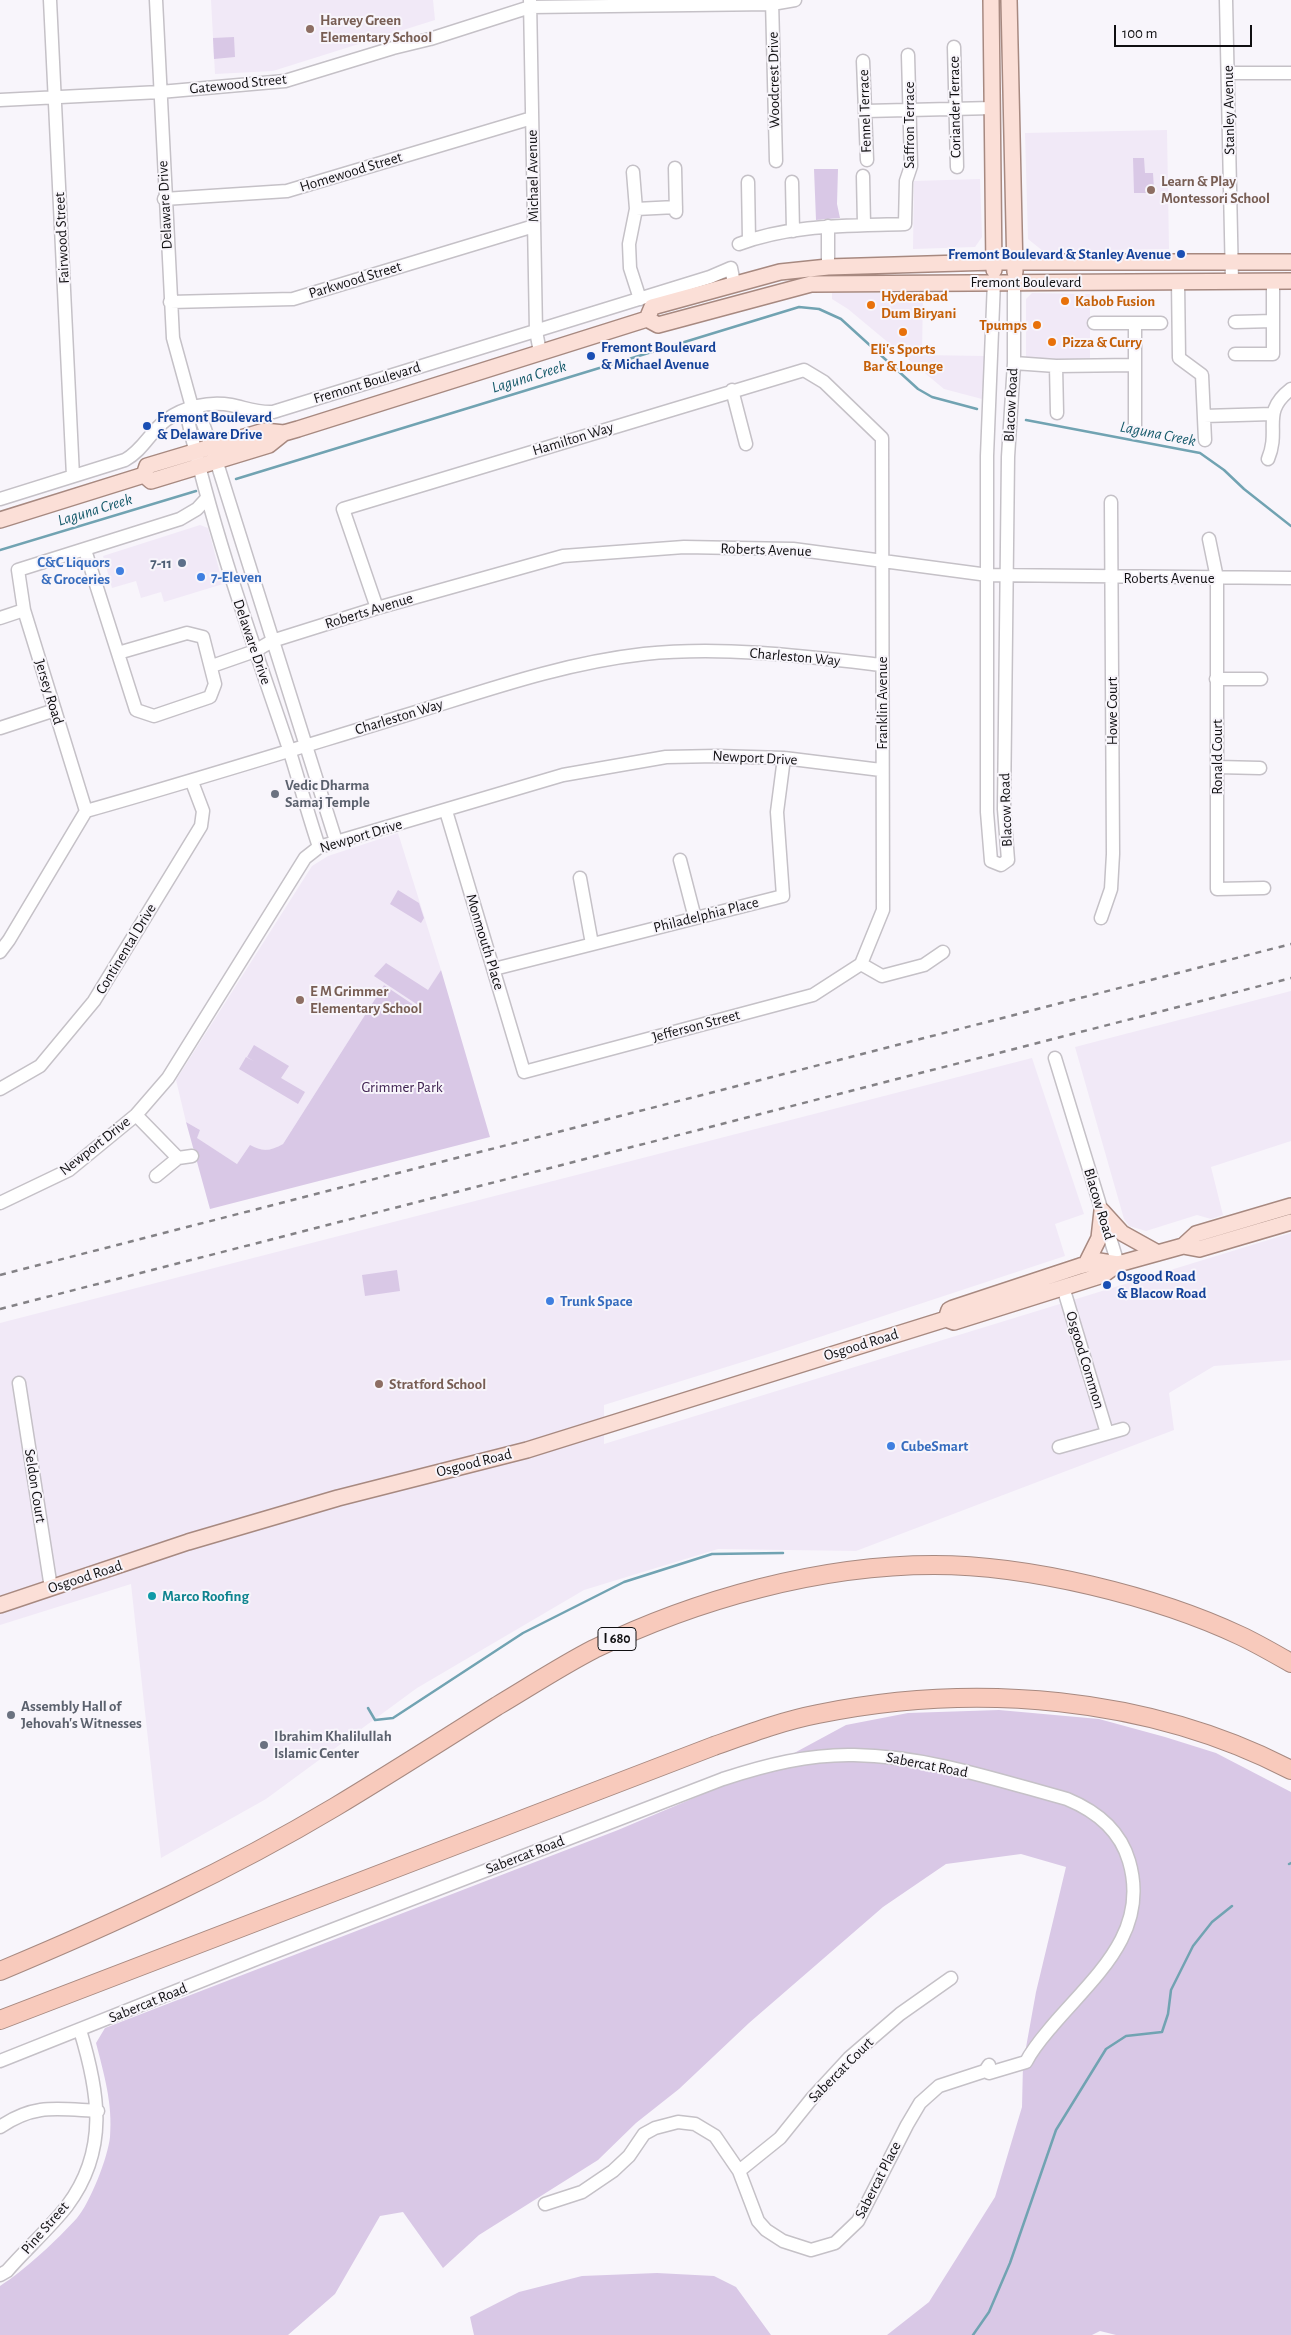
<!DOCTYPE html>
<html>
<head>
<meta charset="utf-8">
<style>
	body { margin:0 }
	#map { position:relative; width:1291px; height:2335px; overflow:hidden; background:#f8f5fb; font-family:"Alegreya Sans",sans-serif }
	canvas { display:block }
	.scale { position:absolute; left:1114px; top:25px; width:138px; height:22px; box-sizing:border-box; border:2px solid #100f11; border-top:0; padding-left:6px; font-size:15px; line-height:18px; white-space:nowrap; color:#100f11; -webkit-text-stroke:4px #f8f5fb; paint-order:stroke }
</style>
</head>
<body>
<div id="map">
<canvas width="1291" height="2335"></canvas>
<div class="scale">100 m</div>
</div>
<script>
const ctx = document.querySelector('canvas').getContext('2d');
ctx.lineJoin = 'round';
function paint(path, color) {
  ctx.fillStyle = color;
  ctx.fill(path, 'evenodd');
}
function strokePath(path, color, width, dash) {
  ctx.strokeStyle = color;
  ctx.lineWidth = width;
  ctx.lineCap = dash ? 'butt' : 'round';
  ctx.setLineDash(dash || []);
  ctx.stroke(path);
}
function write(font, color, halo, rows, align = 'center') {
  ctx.font = font + ' "Alegreya Sans",sans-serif';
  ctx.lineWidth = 4;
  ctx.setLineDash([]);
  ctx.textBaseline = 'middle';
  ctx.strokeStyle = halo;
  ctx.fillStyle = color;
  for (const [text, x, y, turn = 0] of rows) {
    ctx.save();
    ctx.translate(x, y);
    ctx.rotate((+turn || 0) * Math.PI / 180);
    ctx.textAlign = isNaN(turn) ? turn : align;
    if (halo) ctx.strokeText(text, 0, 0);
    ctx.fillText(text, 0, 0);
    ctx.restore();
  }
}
paint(new Path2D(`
	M211,0H433L435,20L273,71L215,74Z
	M1167,130L1169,249L1043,251L1028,239L1025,133Z
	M980,179L982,237L975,247L913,249L914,181Z
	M832,293H923L922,355L985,356L982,399L944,389L848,309L832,299Z
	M1032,293L1090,294V359L1058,360L1026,357V299Z
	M200,525L208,528L223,584L164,602L161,592L141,598L136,581L112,588L103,556Z
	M398,833L441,970L429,990L431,992L420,1009L384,985L283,1144L275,1149L258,1150L237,1164L196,1138L200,1130L186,1122L176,1080L312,866L328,856Z
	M1291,991V1141L1211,1167L1223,1215L1211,1219L1197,1215L1146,1231L1129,1226L1124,1219L1075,1047Z
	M1032,1058L1084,1214L1055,1224L1065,1256L765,1355L604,1405V1444L1291,1233V1360L1214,1366L1169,1393L1174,1430L856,1551L718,1549L584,1590L417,1688L266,1799L161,1858L131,1584L0,1625V1323Z`), '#f1e9f7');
paint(new Path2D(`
	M234,37L235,57L214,59L213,38Z
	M1144,158L1145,173H1153L1154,189H1149L1148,193H1134L1133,158Z
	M814,169H838L837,204L840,218L816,220Z
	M398,890L419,903L424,918L421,923L390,904Z
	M386,963L428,990L441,970L490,1137L210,1209L186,1122L200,1130L197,1138L237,1164L250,1145C262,1152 271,1151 283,1144L384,985L420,1009L421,1007L374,976Z
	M254,1045L289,1066L281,1078L305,1092L298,1104L239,1069L246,1057L254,1061L247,1057Z
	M397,1270L400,1291L365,1296L362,1275Z
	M999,1710L1099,1719L1165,1737L1216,1753L1291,1792V2335H1116L1100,2331L1092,2335H887L929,2302L995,2197L1022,2107L1023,2064L1036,1992L1066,1867L1021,1854L946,1864L883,1907L749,2023L679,2089L636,2123L598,2160L479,2235L443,2268L403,2212L380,2216L335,2294L288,2335H0V2286C25,2270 57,2240 77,2218C90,2203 108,2157 110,2137C113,2104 104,2074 96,2043L105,2028L618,1830L772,1765L846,1725L908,1713Z
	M657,2273L714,2276L736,2287L771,2335H474L470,2317L519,2292L582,2276Z`), '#d9c8e6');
strokePath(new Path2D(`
	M1026,420L1200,453L1224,470L1244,489L1291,526
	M236,479L799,307L819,309L841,319L918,389L932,397L977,409
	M0,550L196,491
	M368,1708L375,1720L393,1718L523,1633L624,1582L712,1554L783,1553
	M1289,1864L1291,1863
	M973,2335L989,2312L1010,2263L1056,2130L1106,2049L1126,2036L1162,2032L1168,2014L1171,1990L1193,1946L1212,1922L1232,1906`), '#71a3b2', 2.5);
const minor = new Path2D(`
	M50,0L73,476
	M156,0L173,338L192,407L201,418L217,463L336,841
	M530,0L536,331L540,352
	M772,0L776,161
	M1226,0L1232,281
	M954,47L957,167
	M863,61L867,160
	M1228,73H1291
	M0,100L160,92L285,81L393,48L430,39L530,7L772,4L795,0
	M865,111L993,108
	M675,168L676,212
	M633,172L636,209L629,244L630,268L640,299
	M863,176L864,225
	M748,182L749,240
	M792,182L793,231
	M164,199L287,191L532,118
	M636,209L676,207
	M739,244C791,224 851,226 905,224L906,181L911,166L908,55
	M828,267V226
	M994,281L987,456V812L991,861L1001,865L1008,860L1004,809L1008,457L1014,363V281
	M1178,281L1179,358L1202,375L1205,440
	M170,302L293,299L534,226
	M1235,322L1273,321
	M1094,323H1161
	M1235,354H1273V281
	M1014,363L1056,366L1135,365
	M1056,366L1057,413
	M732,390L746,444
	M192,407L188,420C213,532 252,640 289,749C299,781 308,814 319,847
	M1204,416L1272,414
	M1135,426V323
	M1268,459C1281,428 1260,413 1291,389
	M0,499L125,460C143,450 150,432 166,420C184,407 209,401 231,405C246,408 258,413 273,412L710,277L731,268L734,283
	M1209,539L1217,578V889L1264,888
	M85,550L136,710L154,716L210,697L215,684L203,637L187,633L118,653
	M377,608L343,509L804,370L824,382L882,438L883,910L861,964
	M0,618L24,610
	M212,666L255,651L272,641L377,608L563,556L684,547L793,549L988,575L1291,578
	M1216,679H1261
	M0,728L55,710
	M1217,767L1260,768
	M86,811L24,610L18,570L180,519L197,509L207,498
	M446,811L524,1072L813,995L861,964
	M680,860L695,918
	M580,878L592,944
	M1101,918L1111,889L1113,854L1111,502
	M0,952L9,940L86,811C196,780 304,746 413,713C490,689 564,663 644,654C723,646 803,656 882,665
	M861,964L882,976L924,965L943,952
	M494,969L783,896L777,812L784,758
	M1055,1058L1118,1264
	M0,1089L40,1066L94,1001L201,826L203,811L192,782
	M136,1115L178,1158L192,1156
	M156,1176L178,1158
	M0,1203L69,1170L136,1115L168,1078L305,858L319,847L563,775L666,757L717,756L784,758L881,770
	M1063,1287L1107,1433
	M19,1383L51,1588
	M1059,1447L1123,1429
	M0,2061L259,1958L723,1779C766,1765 809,1754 854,1755C927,1756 997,1780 1067,1799C1096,1811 1120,1830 1129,1861C1150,1932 1095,1976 1053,2025C1043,2037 1033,2048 1026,2062L989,2073L985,2071
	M0,2127C35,2103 58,2109 98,2111
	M739,2171L780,2138L813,2097L849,2058L900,2014L951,1978
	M545,2204L582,2192L613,2171L629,2156L644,2134L655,2128L678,2122L695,2124L715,2136L739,2171L758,2221L766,2230L783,2241L811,2250L835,2243L858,2221L907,2125L920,2103L939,2086L985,2071L989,2065
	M0,2275L7,2271C26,2249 49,2229 67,2206C109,2150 99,2092 80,2030`);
const major = new Path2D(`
	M991,0L994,270
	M1009,0L1015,272
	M647,319L652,307L780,272L828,267L994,262H1291
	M144,475L147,466L264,431L284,433L298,429L647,319L658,325L811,284L1291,281
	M144,475L151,481L269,445L284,433
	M0,520L144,475
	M1102,1211L1122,1233L1158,1253
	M1183,1246L1196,1234L1291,1206
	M1086,1264L1099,1238L1102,1211
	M946,1319L949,1310L953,1308L1080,1266L1099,1261L1118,1264
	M0,1605L188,1542L338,1498L527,1450L946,1319L954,1322L1103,1275L1118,1264L1183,1246L1199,1249L1291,1222`);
const highway = new Path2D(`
	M0,1971C115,1923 228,1871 335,1807C390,1774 443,1740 497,1706C529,1687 561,1666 594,1649C697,1599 820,1565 934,1565C1029,1565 1156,1596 1241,1636C1258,1644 1275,1654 1291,1663
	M0,2020L714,1746C748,1734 782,1721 818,1714C975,1682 1148,1696 1291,1770`);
strokePath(minor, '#c5c1c7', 15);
strokePath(major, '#a78980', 18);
strokePath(highway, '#a78980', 20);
strokePath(minor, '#fff', 12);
strokePath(major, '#fbdfd7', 15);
strokePath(highway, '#f8cabc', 18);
strokePath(new Path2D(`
	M0,1275L1291,944
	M0,1309L1291,978`), '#848286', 2.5, [6, 6]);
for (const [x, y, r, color] of [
	[310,29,5,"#8d6e63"],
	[1151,190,5,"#8d6e63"],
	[1181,254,5,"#1a4fb4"],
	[1065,301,5,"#e8710a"],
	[871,305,5,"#e8710a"],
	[1037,325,5,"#e8710a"],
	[903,332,5,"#e8710a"],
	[1052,342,5,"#e8710a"],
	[591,356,5,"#1a4fb4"],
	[147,426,5,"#1a4fb4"],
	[182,563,5,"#5c6f8a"],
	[120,571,5,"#3f7fe0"],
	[201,577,5,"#3f7fe0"],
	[275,794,5,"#6b7280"],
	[300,1000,5,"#8d6e63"],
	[1107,1285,5,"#1a4fb4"],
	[550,1301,5,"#3f7fe0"],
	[379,1384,5,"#8d6e63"],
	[891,1446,5,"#3f7fe0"],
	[152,1596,5,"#0f9aa8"],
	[11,1715,5,"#6b7280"],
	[264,1745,5,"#6b7280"]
]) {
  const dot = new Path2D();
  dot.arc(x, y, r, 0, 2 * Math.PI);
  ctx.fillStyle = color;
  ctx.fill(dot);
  strokePath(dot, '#f8f5fb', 2);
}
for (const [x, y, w] of [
	[617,1639,38]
]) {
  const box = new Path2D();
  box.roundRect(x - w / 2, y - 11.5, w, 23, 4);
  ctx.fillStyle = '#f8f5fb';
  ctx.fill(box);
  strokePath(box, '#100f11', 1);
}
write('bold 14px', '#100f11', null, [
	["I 680",617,1639]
]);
write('bold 15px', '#785e54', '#f8f5fb', [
	["Harvey Green",320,20],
	["Elementary School",320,37],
	["Learn & Play",1161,181],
	["Montessori School",1161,198],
	["E M Grimmer",310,991],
	["Elementary School",310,1008],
	["Stratford School",389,1384]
], 'left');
write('15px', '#100f11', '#f8f5fb', [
	["Woodcrest Drive",774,80,-91],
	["Gatewood Street",238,84,-6],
	["Coriander Terrace",955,107,-91],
	["Stanley Avenue",1229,110,-91],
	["Fennel Terrace",865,111,-92],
	["Saffron Terrace",909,125,-90],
	["Homewood Street",351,172,-17],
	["Michael Avenue",533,176,-91],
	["Delaware Drive",165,205,-93],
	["Fairwood Street",62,238,-93],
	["Parkwood Street",355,280,-17],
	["Fremont Boulevard",1026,282],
	["Fremont Boulevard",367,383,-17],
	["Blacow Road",1011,405,-87],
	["Hamilton Way",573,439,-17],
	["Roberts Avenue",766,550,2],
	["Roberts Avenue",1169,578],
	["Roberts Avenue",369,611,-17],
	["Delaware Drive",252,642,71],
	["Charleston Way",795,657,5],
	["Jersey Road",49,692,73],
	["Franklin Avenue",882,703,-90],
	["Howe Court",1112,711,-90],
	["Charleston Way",399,717,-17],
	["Ronald Court",1217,757,-90],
	["Newport Drive",755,758,3],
	["Blacow Road",1006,810,-92],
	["Newport Drive",361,836,-17],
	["Philadelphia Place",706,915,-14],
	["Monmouth Place",485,942,73],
	["Continental Drive",126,949,-59],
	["Jefferson Street",696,1026,-15],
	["Newport Drive",95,1146,-38],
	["Blacow Road",1099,1204,73],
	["Osgood Road",861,1345,-17],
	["Osgood Common",1085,1360,73],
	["Osgood Road",474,1463,-14],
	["Seldon Court",35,1486,81],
	["Osgood Road",85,1577,-18],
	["Sabercat Road",927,1765,11],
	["Sabercat Road",525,1855,-21],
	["Sabercat Road",148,2003,-22],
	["Sabercat Court",841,2070,-45],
	["Sabercat Place",878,2180,-63],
	["Pine Street",45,2228,-49]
]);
write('bold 15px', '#164399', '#f8f5fb', [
	["Fremont Boulevard & Stanley Avenue",1171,254,"right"],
	["Fremont Boulevard",601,347],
	["& Michael Avenue",601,364],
	["Fremont Boulevard",157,417],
	["& Delaware Drive",157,434],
	["Osgood Road",1117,1276],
	["& Blacow Road",1117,1293]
], 'left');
write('bold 15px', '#c56008', '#f8f5fb', [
	["Hyderabad",881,296],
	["Dum Biryani",881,313],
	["Kabob Fusion",1075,301],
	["Tpumps",1027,325,"right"],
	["Pizza & Curry",1062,342],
	["Eli's Sports",903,349,"center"],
	["Bar & Lounge",903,366,"center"]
], 'left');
write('bold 15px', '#366cbe', '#f8f5fb', [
	["C&C Liquors",110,562,"right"],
	["& Groceries",110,579,"right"],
	["7-Eleven",211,577],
	["Trunk Space",560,1301],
	["CubeSmart",901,1446]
], 'left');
write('bold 15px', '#4e5e75', '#f8f5fb', [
	["7-11",172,563]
], 'right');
write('bold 15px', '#5b616d', '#f8f5fb', [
	["Vedic Dharma",285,785],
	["Samaj Temple",285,802],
	["Assembly Hall of",21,1706],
	["Jehovah's Witnesses",21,1723],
	["Ibrahim Khalilullah",274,1736],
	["Islamic Center",274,1753]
], 'left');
write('15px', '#3e2150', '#f8f5fb', [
	["Grimmer Park",402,1087]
]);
write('bold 15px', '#0d838f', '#f8f5fb', [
	["Marco Roofing",162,1596]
], 'left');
write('italic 16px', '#175b6c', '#f8f5fb', [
	["Laguna Creek",529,377,-17],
	["Laguna Creek",1158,434,11],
	["Laguna Creek",95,510,-17]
]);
</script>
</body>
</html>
